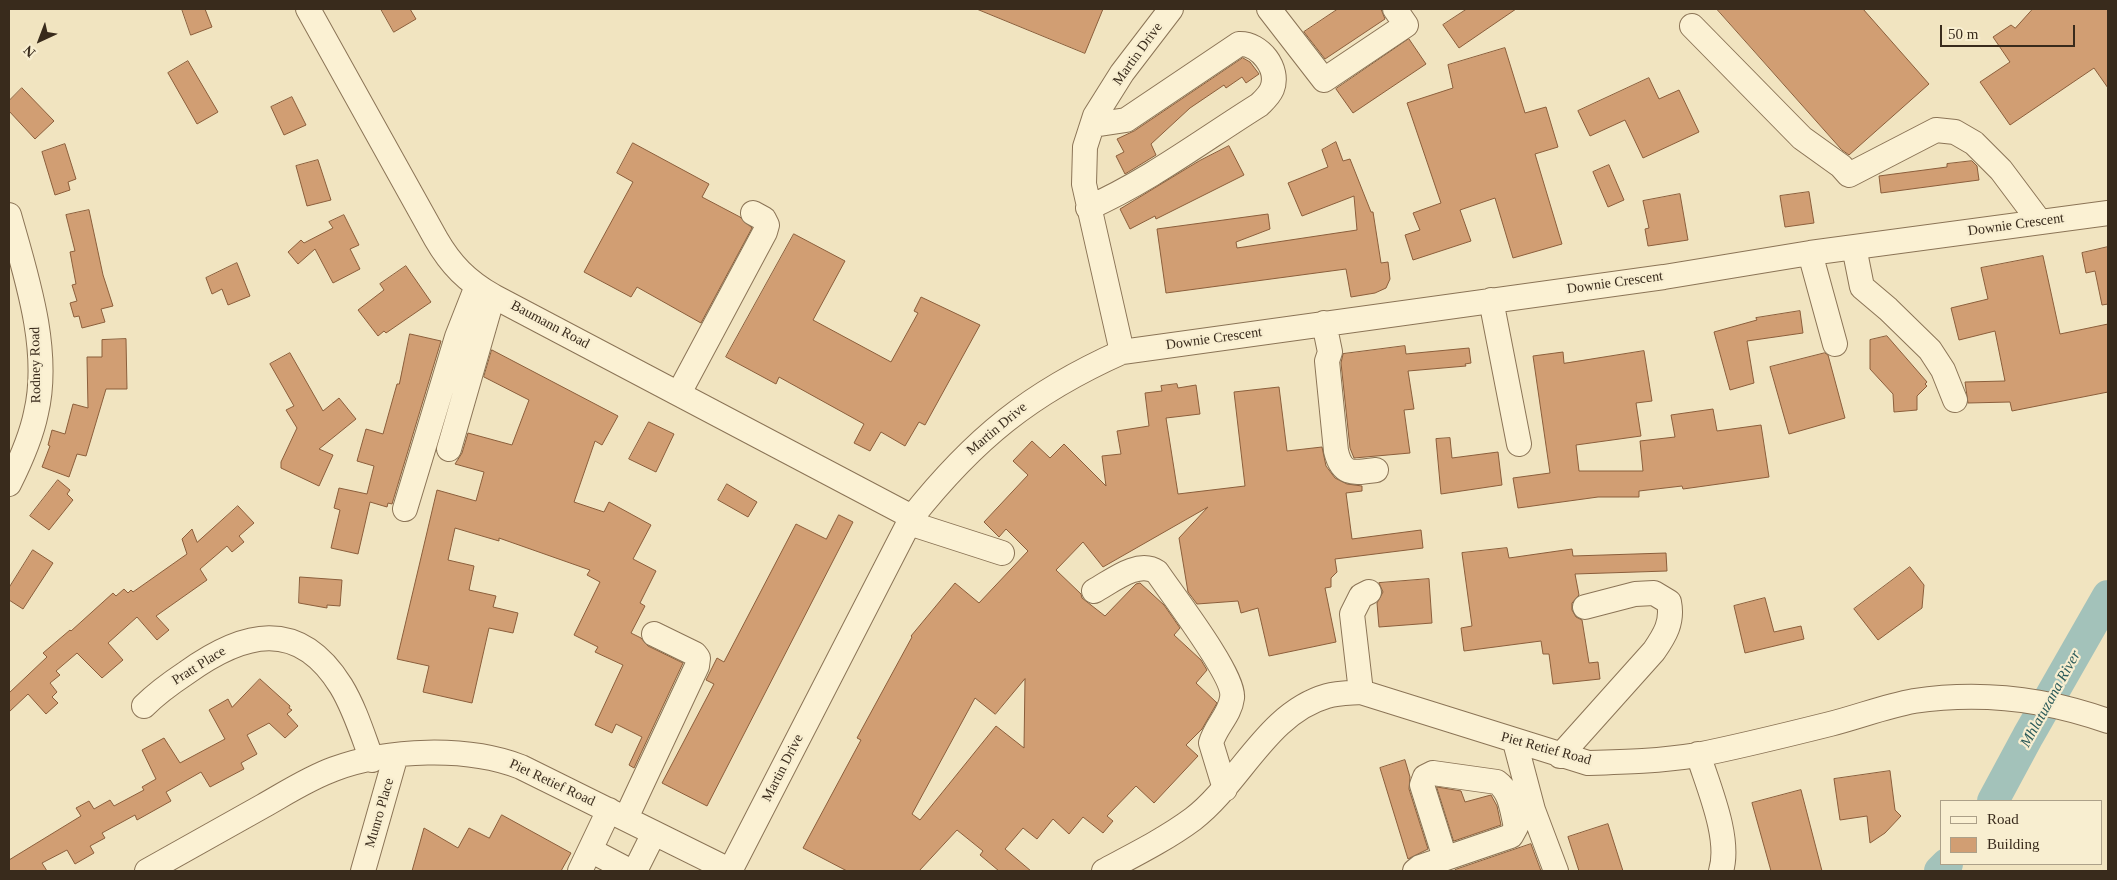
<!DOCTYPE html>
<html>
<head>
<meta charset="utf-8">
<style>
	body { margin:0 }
	#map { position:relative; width:2117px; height:880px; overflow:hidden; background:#f1e4c0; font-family:Georgia,serif }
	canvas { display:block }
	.frame { position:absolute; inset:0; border:10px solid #392b1c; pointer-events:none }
	.legend { position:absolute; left:1940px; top:800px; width:162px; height:65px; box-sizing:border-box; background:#f8eed0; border:1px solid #aca088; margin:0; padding:6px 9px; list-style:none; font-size:15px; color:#392b1c }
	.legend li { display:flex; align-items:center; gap:10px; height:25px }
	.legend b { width:25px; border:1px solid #aca088 }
	.north { position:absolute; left:15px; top:15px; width:50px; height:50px; -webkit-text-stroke:4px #f8eed0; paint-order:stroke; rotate:223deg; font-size:14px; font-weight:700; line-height:20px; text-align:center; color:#392b1c }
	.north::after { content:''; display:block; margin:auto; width:18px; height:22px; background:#392b1c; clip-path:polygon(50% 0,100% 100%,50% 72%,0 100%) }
	.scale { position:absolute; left:1940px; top:25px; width:135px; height:22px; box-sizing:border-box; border:2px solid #392b1c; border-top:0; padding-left:6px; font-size:15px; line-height:18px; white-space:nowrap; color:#392b1c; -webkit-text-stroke:4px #f8eed0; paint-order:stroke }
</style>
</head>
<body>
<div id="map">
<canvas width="2117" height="880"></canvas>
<div class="frame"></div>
<ul class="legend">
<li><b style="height:6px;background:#fbf1d3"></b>Road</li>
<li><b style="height:14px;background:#d19e73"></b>Building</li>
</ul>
<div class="north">N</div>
<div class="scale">50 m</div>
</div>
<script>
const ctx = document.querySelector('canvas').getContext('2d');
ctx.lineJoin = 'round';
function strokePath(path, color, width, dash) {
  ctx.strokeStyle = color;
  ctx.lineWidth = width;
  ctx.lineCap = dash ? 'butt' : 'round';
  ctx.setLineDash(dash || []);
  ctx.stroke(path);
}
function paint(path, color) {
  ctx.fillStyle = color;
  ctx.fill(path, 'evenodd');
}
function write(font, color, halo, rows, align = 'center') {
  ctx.font = font + ' Georgia,serif';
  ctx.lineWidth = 4.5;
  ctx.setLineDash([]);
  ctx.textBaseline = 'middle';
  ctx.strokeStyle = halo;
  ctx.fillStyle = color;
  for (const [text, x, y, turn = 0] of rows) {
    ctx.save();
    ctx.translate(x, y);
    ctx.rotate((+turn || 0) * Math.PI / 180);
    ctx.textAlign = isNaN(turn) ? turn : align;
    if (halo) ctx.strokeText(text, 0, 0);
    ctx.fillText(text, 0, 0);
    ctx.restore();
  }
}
strokePath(new Path2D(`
	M1993,801L2028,736L2108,596
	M1940,871L1947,864`), '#a3c2ba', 32);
const building = new Path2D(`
	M182,9H205L212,27L191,35Z
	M381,9H410L416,19L394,32Z
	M977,9H1103L1085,53Z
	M1338,9H1381L1385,19L1325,59L1304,32Z
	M1467,9H1516L1459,48L1443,25Z
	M1717,9H1863L1929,84L1849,155L1842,150Z
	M2033,9H2108V88L2094,68L2010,125L1980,82L2010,62L1993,37L2011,25L2015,28Z
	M1409,39L1426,64L1353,113L1336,89Z
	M1505,48L1525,113L1546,107L1558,147L1535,154L1562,244L1513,258L1495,198L1460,210L1471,241L1413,260L1405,235L1420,230L1413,213L1441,203L1407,103L1453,88L1448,65Z
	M1243,58L1250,62L1259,74L1246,83L1242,77L1226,88L1224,85L1190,108L1151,144L1156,155L1125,174L1116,156L1124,152L1117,139L1134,131Z
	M188,61L218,112L197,124L168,73Z
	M1649,78L1659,99L1679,90L1699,132L1643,158L1625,120L1590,136L1578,111Z
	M22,88L54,121L35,139L9,111V101Z
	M292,97L306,125L284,135L271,107Z
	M1336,142L1343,161L1350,159L1371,212H1373L1381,263L1388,262L1390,279L1386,288L1375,293L1351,297L1346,269L1166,293L1157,229L1268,214L1270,229L1236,242L1237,248L1357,230L1354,196L1302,216L1288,183L1328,167L1322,150Z
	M633,143L709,184L702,197L740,217L752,228L701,323L637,287L631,297L584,272L633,182L617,173Z
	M65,144L76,179L68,182L70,190L55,195L42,152Z
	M1229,146L1244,175L1156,219L1155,216L1130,229L1120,209L1199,161Z
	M318,160L331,200L307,206L296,166Z
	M1972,161L1977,166L1979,180L1881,193L1879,176L1947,167V164Z
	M1609,165L1624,200L1608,207L1593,172Z
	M1809,192L1814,223L1785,227L1780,196Z
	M1680,194L1688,240L1648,246L1645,229L1649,228L1643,201Z
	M89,210L103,275L113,306L101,309L105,322L82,328L79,316L74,317L70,303L77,301L72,285L76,284L70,252L75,251L66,215Z
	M344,215L359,245L350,249L360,269L333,283L315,249L298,264L288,252L301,240L304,243L333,228L329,222Z
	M794,234L845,261L813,320L891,362L918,313L914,311L921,297L980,325L925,425L919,422L905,446L881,432L870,451L854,443L864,424L779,377L776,384L726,357Z
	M2108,247V304L2102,305L2095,271L2086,273L2082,253Z
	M2043,256L2060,334L2108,324V392L2012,411L2010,402L1968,403L1965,382L2005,381L1995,331L1959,340L1951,308L1988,299L1981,268Z
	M237,263L250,296L228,305L222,289L212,294L206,278Z
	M406,266L431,302L386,333L384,331L378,336L358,310L384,290L380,284Z
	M1800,311L1803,333L1747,341L1754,383L1730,390L1714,332L1757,320L1756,318Z
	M410,334L441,341L392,504L388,503L387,507L370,502L358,554L331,548L340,510L334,508L339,488L367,494L374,466L357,461L366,429L383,434L397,384H399Z
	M1887,336L1927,382L1925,384L1927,386L1917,396V410L1894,412L1893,394L1870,369V340Z
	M126,339L127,389H106L86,456L77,454L69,477L42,467L50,446L48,445L52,430L65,434L73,404L88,408L87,357H102V340Z
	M1405,346L1406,354L1469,348L1471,363L1465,364L1466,366L1408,371L1414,409L1404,410L1410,453L1354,458L1350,448L1341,363L1343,354Z
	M492,350L618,416L602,445L595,441L574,502L604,512L609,502L651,525L633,559L656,571L640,603L645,606L631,633L641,638L648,646L683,663L634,768L629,765L642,737L616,724L612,733L595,725L623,665L595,652L598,647L574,635L600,582L587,575L590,570L499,538V541L455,528L448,560L474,566L469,590L496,596L493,607L518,613L513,633L489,628L472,703L423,692L429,666L397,659L437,490L476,501L484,472L455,464L462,453L468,433L512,445L529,400L484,377Z
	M1644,351L1652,401L1636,403L1641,436L1576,445L1579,471H1643L1640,441L1675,437L1671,415L1713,409L1717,431L1761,425L1769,477L1683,489L1682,486L1639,491V497H1598L1518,508L1513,478L1550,473L1533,356L1563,352L1564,363Z
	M290,353L323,411L339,398L356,419L319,449L333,455L319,486L281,468V462L297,428L286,410L294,406L270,364Z
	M1825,353L1828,355L1845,418L1789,434L1770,367Z
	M1177,384L1178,388L1196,385L1200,414L1166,418L1178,494L1245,486L1234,392L1279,387L1287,451L1322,447L1326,466L1335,478L1347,484L1362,486V491L1346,493L1352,539L1421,530L1423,548L1335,559L1337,572L1331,578V587L1325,588L1336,642L1269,656L1258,608L1241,613L1238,601L1197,604L1188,592L1179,538L1208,507L1103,567L1083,542L1056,570L1081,594L1082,598L1105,616L1136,584L1140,583L1164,605L1180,628L1174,635L1201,660L1207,670L1196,683L1217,703L1202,729L1186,745L1198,756L1154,803L1136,786L1107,816L1113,821L1103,833L1083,817L1069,834L1053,819L1037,839L1023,828L1005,849L1031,871H999L980,855L983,851L957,830L919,871H847L803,848L861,740L857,738L912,637L911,636L955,583L979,603L1028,551L1006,529L999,537L984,522L1028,475L1013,461L1032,441L1050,458L1064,444L1106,486L1102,456L1121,454L1117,431L1149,426L1145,393L1162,391L1161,386ZM1025,679L1024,748L996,726L920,820L912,814L975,698L995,714Z
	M649,422L674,434L656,472L629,459Z
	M1450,438L1452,458L1498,452L1502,485L1441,494L1436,439Z
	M58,480L70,490L67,494L73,500L49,530L30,516Z
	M727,484L757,502L748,517L718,500Z
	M238,506L254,523L239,536L244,542L232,552L227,546L200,569L207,580L156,616L169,630L157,640L137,617L108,643L123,660L102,678L77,653L56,671L60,675L50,683L57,692L52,697L58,703L46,714L28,694L9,712V693L47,657L43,653L70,630L71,631L113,593L116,596L124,589L128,593L131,590L133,592L187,554L182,539L192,529L197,542Z
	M839,515L853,522L707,806L662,783L714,684L706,680L717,658L724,662L796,524L826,539Z
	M1507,548L1509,558L1572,549L1573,556L1666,553L1667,571L1575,574L1579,595L1572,603V610L1576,617L1582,620L1589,663L1598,662L1600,679L1553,684L1549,654H1543L1541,641L1464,651L1461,628L1472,626L1462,553Z
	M33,550L53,563L23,609L9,600V588Z
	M1910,567L1924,585L1922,608L1878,640L1854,609Z
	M300,577L342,580L340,606L327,605V608L299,603Z
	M1429,579L1432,623L1379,627L1377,603L1383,592L1379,583Z
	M1765,598L1774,632L1801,626L1804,639L1745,653L1734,606Z
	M260,679L290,706L289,708L292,710L287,714L298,726L285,738L269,723L247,735L257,754L241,763L244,769L210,787L201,772L166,792L171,801L137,820L135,815L102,833L105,838L90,846L94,853L75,864L67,850L42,863L47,871H9V860L81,816L76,808L89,801L94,809L110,800L114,806L144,790L142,787L156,779L142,750L164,738L180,763L225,739L209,710L228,699L232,707Z
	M1405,760L1410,777L1409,789L1428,849L1408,859L1380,768Z
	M1890,771L1895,810L1901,816L1885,833L1870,843L1867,816L1840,820L1834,779Z
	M1437,787L1461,791L1465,802L1491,795L1497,806L1501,825L1454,841Z
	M1801,790L1822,871H1771L1752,803Z
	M502,815L571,853L561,871H412L424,828L458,848L469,828L489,838Z
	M1608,824L1623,871H1579L1568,837Z
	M1531,844L1541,871H1455V870Z`);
paint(building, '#d19e73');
strokePath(building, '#8b5e3b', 1);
const minor = new Path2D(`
	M308,9L436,239C451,265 467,281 493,296L912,517
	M1269,9L1324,80L1406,25L1395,9
	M1692,26L1802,138L1841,166L1849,175L1936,130L1955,132L1974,143L2001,170L2040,222
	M1088,208C1149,181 1203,140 1259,105C1264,100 1269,96 1272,89C1280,69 1260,43 1239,44L1126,120L1093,125
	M9,215C26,275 51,350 36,413C31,438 20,462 9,484
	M1854,247L1862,287L1888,309L1930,350L1943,370L1955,400
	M1810,253L1835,344
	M1491,300L1519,444
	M1324,323L1330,352L1327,361L1336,451C1342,476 1353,473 1376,470
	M1122,352L1084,184L1085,147L1095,116L1122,73L1171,9
	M679,393L765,232L767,225L764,219L753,213
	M449,449L493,296
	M405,509L457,337L477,286
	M909,523L1002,553
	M1094,591C1111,582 1138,559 1157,572C1171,593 1236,677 1232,698C1230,715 1215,727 1211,743L1225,789
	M1361,692L1352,614L1361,596L1369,592
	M144,706C157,693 171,683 186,673C243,632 298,617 341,686C355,709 363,736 372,760
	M1515,742L1533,810L1556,871
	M1698,754C1708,786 1731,838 1721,871
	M1560,756L1654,651C1665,635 1673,622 1669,602L1654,593L1635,594L1585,607
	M626,818L697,666L698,658L695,654L654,634
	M590,850L630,871
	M147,871C185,850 224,828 263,806C286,793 309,778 334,769C388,749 467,746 521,767L731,871
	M363,871L396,755
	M580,871L609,810
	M635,871L654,833
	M730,871L912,517C974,439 1030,393 1122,352L1664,277L1810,253L2108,213
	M1104,871C1134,855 1166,839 1193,819C1240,783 1267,713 1327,696C1338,693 1350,693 1361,692L1588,763C1624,762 1661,761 1697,755C1742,746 1786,735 1830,724C1858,717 1886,706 1914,701C1980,691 2046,699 2108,721
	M1415,871L1420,867L1511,836L1516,827C1512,811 1511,792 1497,782L1433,773L1425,777L1422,785L1445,858`);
strokePath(minor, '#8b7456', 26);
strokePath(minor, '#fbf1d3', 24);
write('14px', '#392b1c', '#f8eed0', [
	["Martin Drive",1138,54,-54],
	["Downie Crescent",2016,225,-8],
	["Downie Crescent",1615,283,-8],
	["Baumann Road",550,325,28],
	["Downie Crescent",1214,339,-8],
	["Rodney Road",36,365,-91],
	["Martin Drive",997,429,-40],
	["Pratt Place",199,666,-32],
	["Piet Retief Road",1546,749,15],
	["Martin Drive",783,768,-63],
	["Piet Retief Road",552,783,25],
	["Munro Place",380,813,-74]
]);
write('italic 15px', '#2a5a59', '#f8eed0', [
	["Mhlatuzana River",2051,699,-61]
]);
</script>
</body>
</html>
